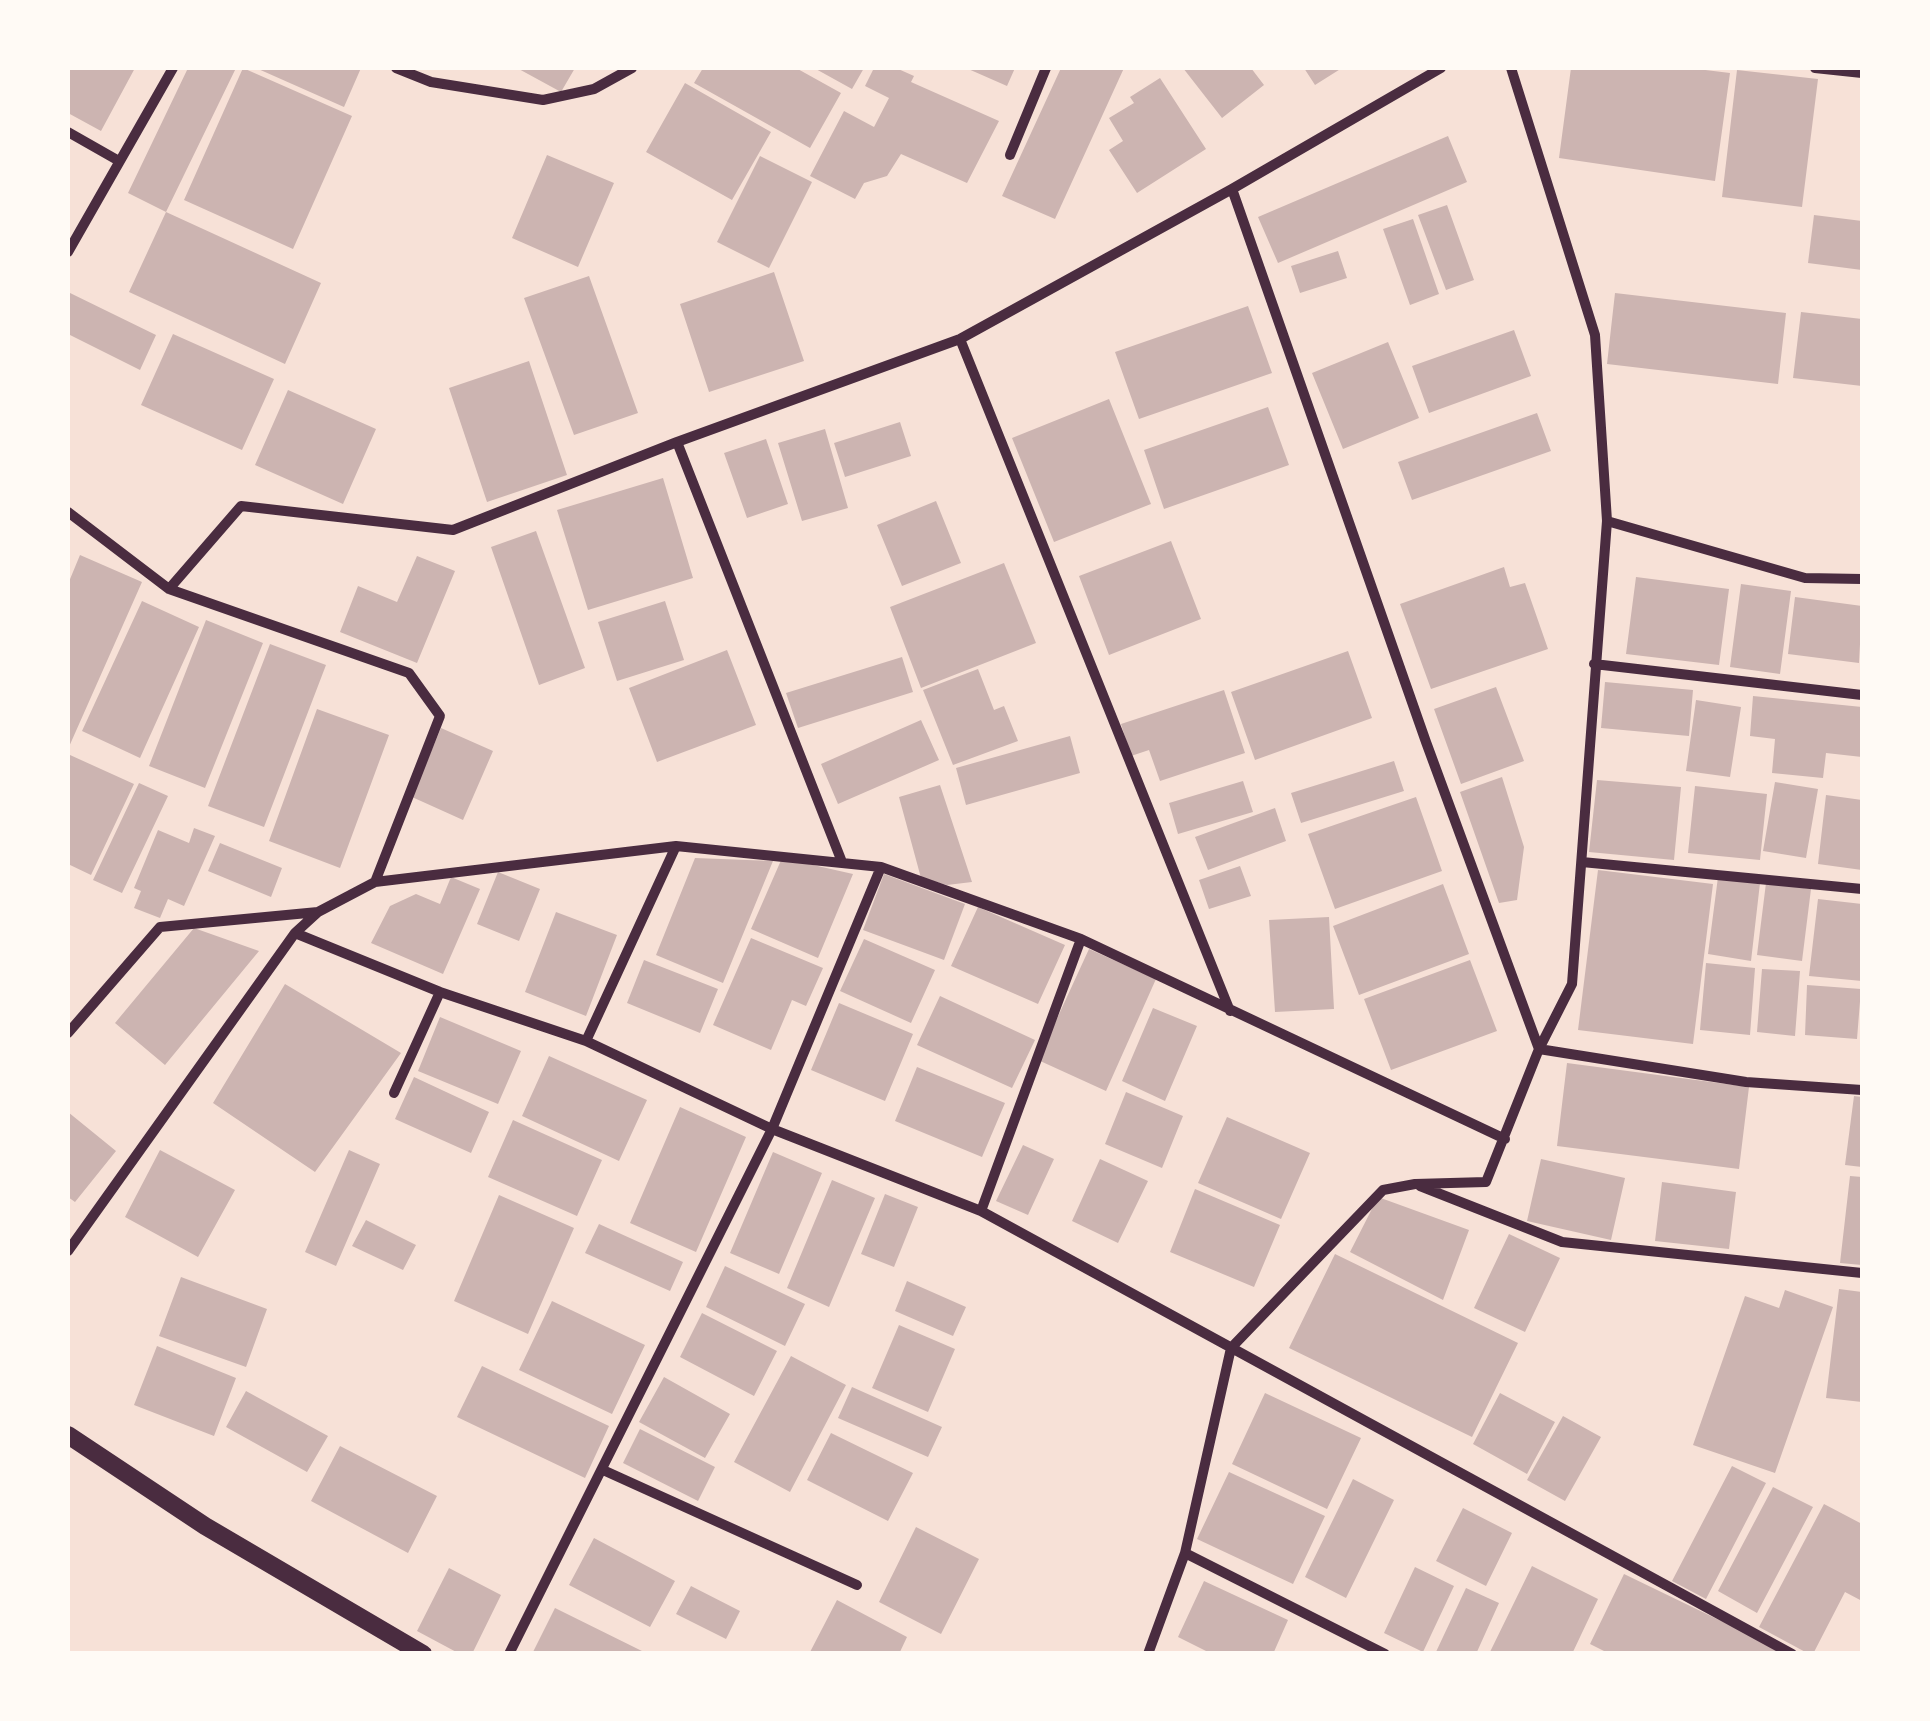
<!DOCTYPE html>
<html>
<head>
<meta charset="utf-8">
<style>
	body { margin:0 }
	#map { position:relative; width:1930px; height:1721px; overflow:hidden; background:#f7e1d7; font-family:"Archivo Narrow",sans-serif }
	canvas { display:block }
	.frame { position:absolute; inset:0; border:70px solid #fffaf5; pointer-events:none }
</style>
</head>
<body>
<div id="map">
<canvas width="1930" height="1721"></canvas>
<div class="frame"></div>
</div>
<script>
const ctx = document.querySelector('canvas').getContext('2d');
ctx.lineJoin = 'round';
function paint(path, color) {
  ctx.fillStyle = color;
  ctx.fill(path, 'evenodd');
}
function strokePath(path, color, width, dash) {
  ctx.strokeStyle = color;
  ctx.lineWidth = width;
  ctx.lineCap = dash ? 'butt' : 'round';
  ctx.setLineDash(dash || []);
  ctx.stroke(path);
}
paint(new Path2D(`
	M68,68H135L101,131L68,113Z
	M188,68H236L166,212L321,283L285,364L129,292L166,212L128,193Z
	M243,68L352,116L293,249L184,200Z
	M256,68H361L344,107Z
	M517,68H575L561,92Z
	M703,68H796L841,93L810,148L694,83Z
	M814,68H864L852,89Z
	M874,68H896L914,76L911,82L999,121L967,183L901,154L887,176L864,183L855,199L810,176L844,111L874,127L889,98L865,86Z
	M966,68H1015L1007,86Z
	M1061,68H1124L1055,219L1002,196Z
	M1183,68H1251L1264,85L1222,118Z
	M1304,68H1342L1315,85Z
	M1571,68H1689L1730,73L1715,181L1559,158Z
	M1737,70L1818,79L1802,207L1722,197Z
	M1160,78L1206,149L1137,193L1109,150L1123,141L1109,118L1134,103L1130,97Z
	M685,83L771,132L732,200L646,152Z
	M1448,136L1467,182L1278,263L1258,217Z
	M547,155L614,183L578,267L512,238Z
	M760,156L812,182L769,268L717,242Z
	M1447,205L1474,280L1446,290L1418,215Z
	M1814,215L1862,221V270L1808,263Z
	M1413,219L1439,294L1410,305L1383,229Z
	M1338,251L1347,278L1300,293L1291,266Z
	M774,272L804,361L709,392L680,304Z
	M589,276L638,413L574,435L524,298Z
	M68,292L156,335L140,370L68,334Z
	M1615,293L1786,313L1778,384L1607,364Z
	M1248,306L1272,373L1139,419L1115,352Z
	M1801,312L1862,319V386L1793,378Z
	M1514,330L1531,376L1429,413L1412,366Z
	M173,334L274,379L242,450L141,405Z
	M1388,342L1419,418L1343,449L1312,373Z
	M529,361L567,475L487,502L449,388Z
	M288,390L376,429L343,504L255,465Z
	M1109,399L1151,504L1054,542L1012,438Z
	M1268,407L1289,465L1164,509L1144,450Z
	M1537,413L1551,451L1412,500L1398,462Z
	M900,422L911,456L845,477L834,443Z
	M825,429L848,508L802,521L778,443Z
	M766,439L788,504L747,518L724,453Z
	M663,478L693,578L588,610L557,510Z
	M936,501L961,563L902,586L877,525Z
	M536,531L585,668L539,685L491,547Z
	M1171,541L1201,619L1109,655L1079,576Z
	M80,555L142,582L68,749V584Z
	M417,556L455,571L417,663L340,632L358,586L397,602Z
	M1004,563L1036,643L921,688L890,607Z
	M1504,567L1510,587L1525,583L1548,649L1431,689L1400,604Z
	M1636,577L1729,589L1719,665L1626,654Z
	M1741,584L1791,591L1780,674L1730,667Z
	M1795,597L1862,606L1859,663L1788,654Z
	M142,601L199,627L140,758L82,731Z
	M665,601L684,660L617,681L598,622Z
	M206,620L263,643L205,788L149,766Z
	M270,644L326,665L264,827L208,806Z
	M727,650L756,725L657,762L629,688Z
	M1348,651L1372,718L1255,760L1231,692Z
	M902,657L913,692L798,728L786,693Z
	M978,669L994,710L1004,706L1018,741L953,765L923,690Z
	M1605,682L1693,690L1689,736L1601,728Z
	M1496,687L1524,761L1461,784L1434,709Z
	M1224,690L1245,753L1160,781L1149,750L1131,756L1121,724Z
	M1753,696L1862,707V757L1826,753L1823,778L1772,773L1775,739L1750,736Z
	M1696,700L1741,707L1730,777L1686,771Z
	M317,709L389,735L340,868L269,841Z
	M921,720L939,760L838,804L821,764Z
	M441,728L493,751L463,820L412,797Z
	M1070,736L1080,773L966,805L956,768Z
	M70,755L134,784L91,875L68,864V761Z
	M1394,761L1404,791L1301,823L1291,793Z
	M1502,777L1524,847L1517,900L1499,903L1460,792Z
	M1597,780L1681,787L1674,860L1589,852Z
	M1243,781L1253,812L1178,834L1169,803Z
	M1775,782L1818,789L1806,858L1763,851Z
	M139,783L168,796L122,893L93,880Z
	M940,785L972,882L947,885L921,878L899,797Z
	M1695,786L1767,794L1760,860L1688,853Z
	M1826,795L1862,800V870L1818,864Z
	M1416,797L1442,871L1335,909L1308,834Z
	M1275,808L1286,841L1208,870L1195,837Z
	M194,828L215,836L184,906L168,899L160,918L134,908L141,891L134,888L158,830L189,843Z
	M220,843L282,868L271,897L208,871Z
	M695,858L773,861L723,983L656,955Z
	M782,858L853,874L818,958L751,929Z
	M1240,866L1251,896L1209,909L1199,880Z
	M1598,870L1713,884L1693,1044L1578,1030Z
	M498,872L540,889L519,941L477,924Z
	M884,874L965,904L944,960L863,930Z
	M451,877L480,889L443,974L371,943L390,906L416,894L440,904Z
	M1718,877L1760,883L1751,961L1708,954Z
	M1766,883L1811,889L1802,961L1757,955Z
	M1443,884L1469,954L1359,995L1333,926Z
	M1818,899L1862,904V981L1809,976Z
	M978,907L1065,945L1038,1004L951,966Z
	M556,912L617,935L586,1016L525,992Z
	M1329,917L1334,1009L1275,1012L1269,920Z
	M194,928L259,951L165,1065L115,1023Z
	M751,938L823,968L806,1006L792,1000L771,1050L713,1025Z
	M864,939L935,970L911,1023L840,991Z
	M1089,949L1156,979L1106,1091L1038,1060Z
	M644,960L718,989L700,1033L627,1003Z
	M1470,960L1497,1031L1391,1070L1364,999Z
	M1706,963L1755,968L1750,1035L1700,1030Z
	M1762,969L1800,971L1795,1036L1757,1032Z
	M285,984L401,1053L315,1172L213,1103Z
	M1807,985L1861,989L1857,1039L1805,1035Z
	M940,996L1035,1040L1012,1088L917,1045Z
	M839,1003L913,1034L885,1101L811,1070Z
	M1153,1008L1197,1026L1165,1101L1122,1081Z
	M440,1017L521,1051L498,1104L418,1071Z
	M549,1056L647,1100L619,1161L522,1116Z
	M1567,1063L1749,1087L1739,1169L1557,1146Z
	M917,1067L1005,1103L982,1157L895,1121Z
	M414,1077L489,1112L471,1153L395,1119Z
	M1126,1092L1183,1116L1162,1168L1105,1144Z
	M1854,1096L1862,1097V1167L1845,1165Z
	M680,1107L746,1137L696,1252L630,1223Z
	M68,1112L116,1151L75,1202L68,1197Z
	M1227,1117L1310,1153L1281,1219L1198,1183Z
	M513,1120L602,1160L577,1216L488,1177Z
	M1023,1145L1054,1159L1028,1215L996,1201Z
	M160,1150L235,1190L198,1257L125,1217Z
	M349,1150L380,1164L336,1266L305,1252Z
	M773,1152L822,1173L779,1274L730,1253Z
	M1100,1159L1148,1181L1118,1243L1072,1221Z
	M1541,1159L1625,1178L1611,1240L1527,1221Z
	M1850,1176L1862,1177V1265L1840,1263Z
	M832,1180L875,1198L829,1307L787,1288Z
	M1662,1182L1736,1192L1729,1249L1655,1241Z
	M1195,1189L1280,1225L1254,1287L1170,1252Z
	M885,1194L918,1207L894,1267L861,1254Z
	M499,1195L574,1228L528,1334L454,1301Z
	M1378,1197L1469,1230L1443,1300L1350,1252Z
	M366,1220L416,1245L403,1270L352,1246Z
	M599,1224L683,1262L670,1291L585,1253Z
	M1509,1234L1560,1258L1525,1332L1474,1308Z
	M1335,1254L1518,1343L1472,1437L1289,1348Z
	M725,1266L805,1304L785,1346L706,1307Z
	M181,1277L267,1309L246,1367L159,1336Z
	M907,1281L966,1307L953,1336L895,1311Z
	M1839,1289L1862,1292V1402L1826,1398Z
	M1785,1290L1833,1307L1775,1473L1693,1445L1745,1296L1779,1308Z
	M552,1301L645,1345L612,1414L519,1370Z
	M702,1313L777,1351L754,1396L680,1357Z
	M899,1325L955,1349L928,1412L872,1388Z
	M157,1346L236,1378L214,1436L134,1405Z
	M791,1356L846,1385L790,1492L734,1462Z
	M482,1366L609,1426L585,1478L457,1417Z
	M664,1377L730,1414L705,1458L639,1422Z
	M852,1387L942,1427L928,1457L838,1418Z
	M246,1391L328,1436L307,1472L226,1427Z
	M1265,1393L1361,1438L1327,1509L1232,1464Z
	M1500,1393L1555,1422L1527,1474L1473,1444Z
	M1563,1416L1601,1437L1565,1501L1527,1480Z
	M640,1429L715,1467L698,1501L623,1463Z
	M831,1433L913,1473L888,1521L807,1480Z
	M340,1446L437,1496L408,1553L311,1501Z
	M1732,1466L1766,1483L1706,1599L1672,1581Z
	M1229,1472L1325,1516L1293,1584L1197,1539Z
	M1353,1479L1394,1500L1346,1598L1305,1577Z
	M1773,1487L1813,1507L1757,1613L1718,1591Z
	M1824,1504L1862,1524V1601L1845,1592L1813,1654H1809L1759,1627Z
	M1463,1508L1512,1533L1486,1586L1436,1561Z
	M916,1527L979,1559L941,1634L879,1602Z
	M594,1538L675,1581L650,1627L569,1585Z
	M1532,1566L1598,1599L1572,1654H1489Z
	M1415,1567L1454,1586L1423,1652L1384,1633Z
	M449,1568L501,1595L472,1654H460L417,1631Z
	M1624,1574L1777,1648L1774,1654H1610L1590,1644Z
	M1204,1581L1288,1620L1273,1654H1212L1178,1637Z
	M691,1586L740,1611L726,1639L676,1614Z
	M1466,1588L1499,1603L1476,1654H1435Z
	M837,1600L907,1637L899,1654H809Z
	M555,1608L648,1654H532Z`), '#ccb4b1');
strokePath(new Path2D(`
	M396,68L431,82L543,100L594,89L632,68
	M1815,68L1862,73
	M68,132L119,161
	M1010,155L1046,68
	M1232,189L1426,742L1539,1049L1746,1082L1862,1090
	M68,252L173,68
	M960,339L1230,1011
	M677,442L842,862
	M68,512L169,589L409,673L440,716L375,882L318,912L295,933
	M1607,521L1805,578L1862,579
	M169,589L241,506L453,530L677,442L960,339L1232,189L1441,68
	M1594,664L1862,695
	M1582,862L1862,889
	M375,882L676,846L881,867L1081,939L1505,1139
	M68,1033L160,927L318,912
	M586,1041L676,846
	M394,1093L440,992
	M1420,1186L1562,1242L1862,1273
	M981,1211L1081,939
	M68,1251L295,933L440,992L586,1041L772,1129L981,1211L1792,1654
	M603,1470L857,1585
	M1185,1553L1385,1654
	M509,1654L772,1129L881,867
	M1148,1654L1185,1553L1231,1348L1383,1190L1415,1184L1486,1182L1539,1049L1572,984L1607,521L1595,335L1511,68`), '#4a2c40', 10);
strokePath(new Path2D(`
	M68,1435L205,1526L423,1654`), '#4a2c40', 18);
</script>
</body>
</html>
